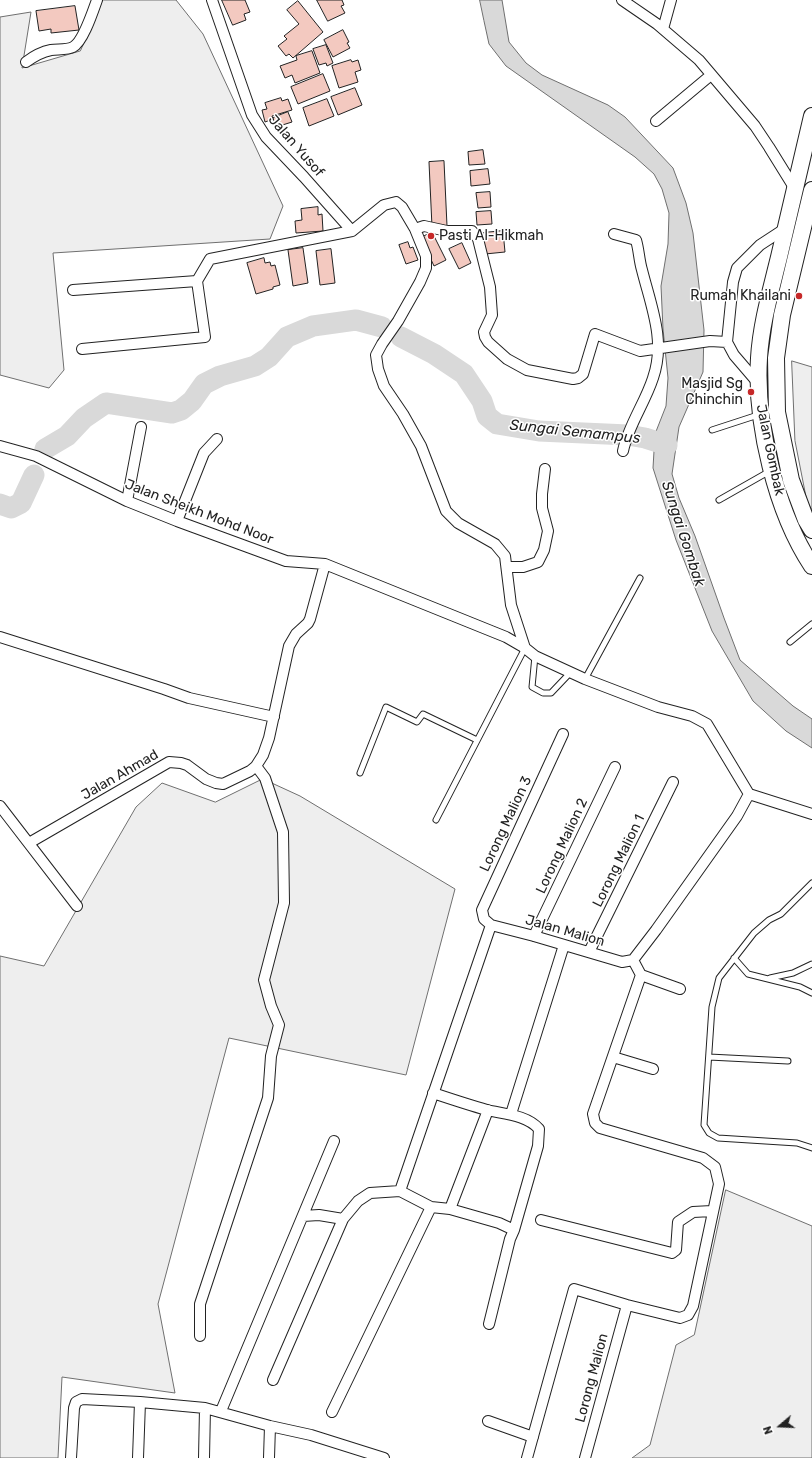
<!DOCTYPE html>
<html>
<head>
<meta charset="utf-8">
<style>
	body { margin:0 }
	#map { position:relative; width:812px; height:1458px; overflow:hidden; background:#fff; font-family:Rubik,sans-serif }
	canvas { display:block }
	.north { position:absolute; left:760px; top:1406px; width:40px; height:40px; -webkit-text-stroke:3px #fff; paint-order:stroke; rotate:251deg; font-size:11px; font-weight:700; line-height:16px; text-align:center; color:#222 }
	.north::after { content:''; display:block; margin:auto; width:14px; height:18px; background:#222; clip-path:polygon(50% 0,100% 100%,50% 72%,0 100%) }
</style>
</head>
<body>
<div id="map">
<canvas width="812" height="1458"></canvas>
<div class="north">N</div>
</div>
<script>
const ctx = document.querySelector('canvas').getContext('2d');
ctx.lineJoin = 'round';
function paint(path, color) {
  ctx.fillStyle = color;
  ctx.fill(path, 'evenodd');
}
function strokePath(path, color, width, dash) {
  ctx.strokeStyle = color;
  ctx.lineWidth = width;
  ctx.lineCap = dash ? 'butt' : 'round';
  ctx.setLineDash(dash || []);
  ctx.stroke(path);
}
function write(font, color, halo, rows, align = 'center') {
  ctx.font = font + ' Rubik,sans-serif';
  ctx.lineWidth = 3;
  ctx.setLineDash([]);
  ctx.textBaseline = 'middle';
  ctx.strokeStyle = halo;
  ctx.fillStyle = color;
  for (const [text, x, y, turn = 0] of rows) {
    ctx.save();
    ctx.translate(x, y);
    ctx.rotate((+turn || 0) * Math.PI / 180);
    ctx.textAlign = isNaN(turn) ? turn : align;
    if (halo) ctx.strokeText(text, 0, 0);
    ctx.fillText(text, 0, 0);
    ctx.restore();
  }
}
const green = new Path2D(`
	M103,0H176L203,34L283,206L270,239L53,253L64,370L49,388L0,375V17L31,12L22,68L80,51Z
	M792,361L812,367V510L807,502L795,441Z
	M263,779L300,796L455,889L406,1075L229,1038L158,1304L175,1393L62,1377L58,1458H0V956L44,966L136,807L162,783L215,802Z
	M726,1190L812,1226V1458H632L650,1445L676,1345L694,1335Z`);
paint(green, '#eee');
strokePath(green, '#6f6f6f', 1);
const water = new Path2D(`
	M480,0H502L509,42L526,63L542,75L608,105L625,117L673,168L686,203L693,233L704,330L703,372L679,427L672,474L679,498L695,536L724,618L740,660L793,706L812,719V748L786,731L753,701L712,631L676,540L653,468L655,434L666,406L668,378L663,329L661,286L668,244L669,213L662,189L654,174L635,157L506,66L489,44L484,21Z`);
paint(water, '#d9d9d9');
strokePath(water, '#6f6f6f', 1);
strokePath(new Path2D(`
	M401,337L434,354L464,374L482,401L487,416L497,424L539,431L628,435L645,438L667,445
	M45,449L67,436L84,418L106,403L172,413L181,410L192,401L204,384L220,376L255,366L269,357L287,337L313,326L356,320L382,327
	M0,504L11,508L21,503L34,475`), '#d9d9d9', 21);
const building = new Path2D(`
	M222,0H245L250,12L244,14L246,20L233,25Z
	M317,0H342L344,5L341,6L345,13L328,21Z
	M298,1L323,32L293,58L289,54L286,56L278,46L287,39L284,36L299,24L287,10Z
	M75,6L79,30L51,33V29L39,31L36,11Z
	M343,30L349,42L347,43L350,48L333,57L324,40Z
	M326,45L333,63L327,66L326,63L319,65L313,49Z
	M312,51L320,73L295,83L292,75L285,78L280,66L297,60L296,56Z
	M351,60L352,62L358,60L361,70L355,72L358,82L339,88L332,66Z
	M323,74L330,91L298,104L291,87Z
	M355,88L362,105L338,115L331,97Z
	M281,98L282,101L288,99L292,110L272,116L273,119L265,122L262,110L267,109L265,103Z
	M327,99L334,116L309,126L303,108Z
	M288,112L292,122L276,127L273,118Z
	M483,150L485,164L469,165L468,152Z
	M444,161L447,226L432,227L429,162Z
	M488,169L490,184L471,186L470,171Z
	M490,192L491,207L478,208L476,193Z
	M318,207V215L322,214L323,231L296,233L295,221L302,220L301,209Z
	M491,211L492,224L477,225L476,212Z
	M503,231L505,252L485,254L483,233Z
	M432,232L446,260L434,266L421,238Z
	M408,242L410,248L413,247L418,260L406,264L399,245Z
	M462,243L471,263L459,269L449,249Z
	M303,248L308,283L293,286L288,250Z
	M331,249L335,283L320,285L316,251Z
	M264,258L265,263L270,262L271,266L275,265L280,285L273,287V289L256,294L247,263Z`);
paint(building, '#f3c9c0');
strokePath(building, '#222', 1);
const lane = new Path2D(`
	M712,430L758,415
	M719,500L770,471
	M790,642L812,624
	M535,656L532,687L543,693H551L570,673
	M585,679L640,578
	M360,773L386,707L417,722L423,714L477,740
	M436,820L525,648
	M812,883L781,914L769,920L754,933L719,978L712,1007L704,1125L709,1133L718,1138L797,1143L812,1148
	M734,958L748,974L800,987L812,993
	M770,978L793,973L812,964
	M709,1057L788,1061`);
const street = new Path2D(`
	M212,0L252,115L266,137L304,177L352,231
	M622,0L657,24L699,60L755,126L769,147L795,189
	M663,29L671,0
	M26,62C34,56 41,52 51,50C58,49 67,50 73,47C83,42 93,11 97,0
	M656,121L711,75
	M415,229L424,226L447,231H472L478,239L490,287L492,315L484,332L485,337L488,342L507,359L527,370L573,379L578,378L583,374L595,334L640,351L710,341L727,342
	M614,234L636,240C639,250 639,260 642,270C651,306 666,341 653,378C645,403 628,426 623,451
	M73,290L197,281
	M82,349L205,337L197,281L210,259L352,231L384,205L396,202L402,207L415,229L426,256V268L420,282L398,321L382,344L376,355L378,369L384,386L403,414L421,446L446,511L458,523L495,544L505,556L511,605L525,648
	M758,383L734,355L727,342L733,282L737,268L760,245L786,228
	M0,446L36,456L127,501L177,521L286,561L325,564L506,637L525,648L535,656L585,679L658,707L692,716L707,724L749,794L812,814
	M127,501L141,427
	M177,521L204,453L217,439
	M507,567H523L538,562L544,550L548,531L542,508V494L545,469
	M0,637L164,689L189,698L274,717
	M563,734L482,910L484,919L491,925L534,936L622,962L633,960
	M0,806L77,906
	M29,843L169,762L181,763L187,765L206,779L216,783L223,784L250,771L256,766L263,755L269,738L289,646L296,634L308,623L310,619L325,564
	M534,936L615,767
	M589,952L673,782
	M633,960L656,930L737,816L749,794
	M641,975L680,989
	M613,1057L653,1069
	M433,1093C451,1099 469,1105 487,1110C504,1114 527,1115 539,1129L538,1146L514,1230
	M511,1114L564,945
	M400,1191L491,925
	M450,1209L488,1110
	M343,1219L358,1201L370,1193L400,1191L431,1207L450,1209L499,1223L514,1230L510,1239L489,1324
	M541,1220L672,1253L676,1250L678,1222L693,1212L712,1211
	M200,1336V1304L268,1098L271,1056L279,1025L271,1006L264,980L284,903L283,832L265,778L256,766
	M273,1380L343,1219L319,1215L303,1216
	M221,1411L334,1141
	M332,1412L431,1207
	M488,1421L533,1437
	M71,1458L74,1408L76,1402L82,1399L140,1402L205,1408L270,1426L311,1435L384,1458
	M138,1458L140,1402
	M204,1458L205,1408
	M269,1458L270,1426
	M527,1458L574,1289L627,1305L680,1318L688,1315L693,1306L719,1184L715,1167L703,1158L600,1128L595,1123L593,1114L641,975L633,960
	M585,1458L627,1305`);
const primary = new Path2D(`
	M812,116C801,163 790,210 779,257C771,290 761,324 759,358C755,423 776,512 812,566
	M812,190L782,315L776,358L777,412L791,480L806,520L812,530`);
strokePath(lane, '#222', 7);
strokePath(street, '#222', 12);
strokePath(primary, '#222', 18);
strokePath(lane, '#fff', 5);
strokePath(street, '#fff', 10);
strokePath(primary, '#fff', 16);
for (const [x, y, r, color] of [
	[431,236,4,"#c62828"],
	[799,296,4,"#c62828"],
	[751,392,4,"#c62828"]
]) {
  const dot = new Path2D();
  dot.arc(x, y, r, 0, 2 * Math.PI);
  ctx.fillStyle = color;
  ctx.fill(dot);
  strokePath(dot, '#fff', 1.5);
}
write('14px', '#222', '#fff', [
	["Jalan Yusof",296,146,49],
	["Jalan Gombak",770,450,78],
	["Jalan Sheikh Mohd Noor",199,512,21],
	["Jalan Ahmad",120,775,-30],
	["Lorong Malion 3",506,824,-65],
	["Lorong Malion 2",562,846,-65],
	["Lorong Malion 1",619,861,-64],
	["Jalan Malion",565,931,16],
	["Lorong Malion",592,1378,-75]
]);
write('14px', '#222', '#fff', [
	["Pasti Al-Hikmah",439,236,"left"],
	["Rumah Khailani",791,296],
	["Masjid Sg",743,384],
	["Chinchin",743,400]
], 'right');
write('italic 15px', '#222', '#fff', [
	["Sungai Semampus",575,432,6],
	["Sungai Gombak",683,534,72]
]);
</script>
</body>
</html>
